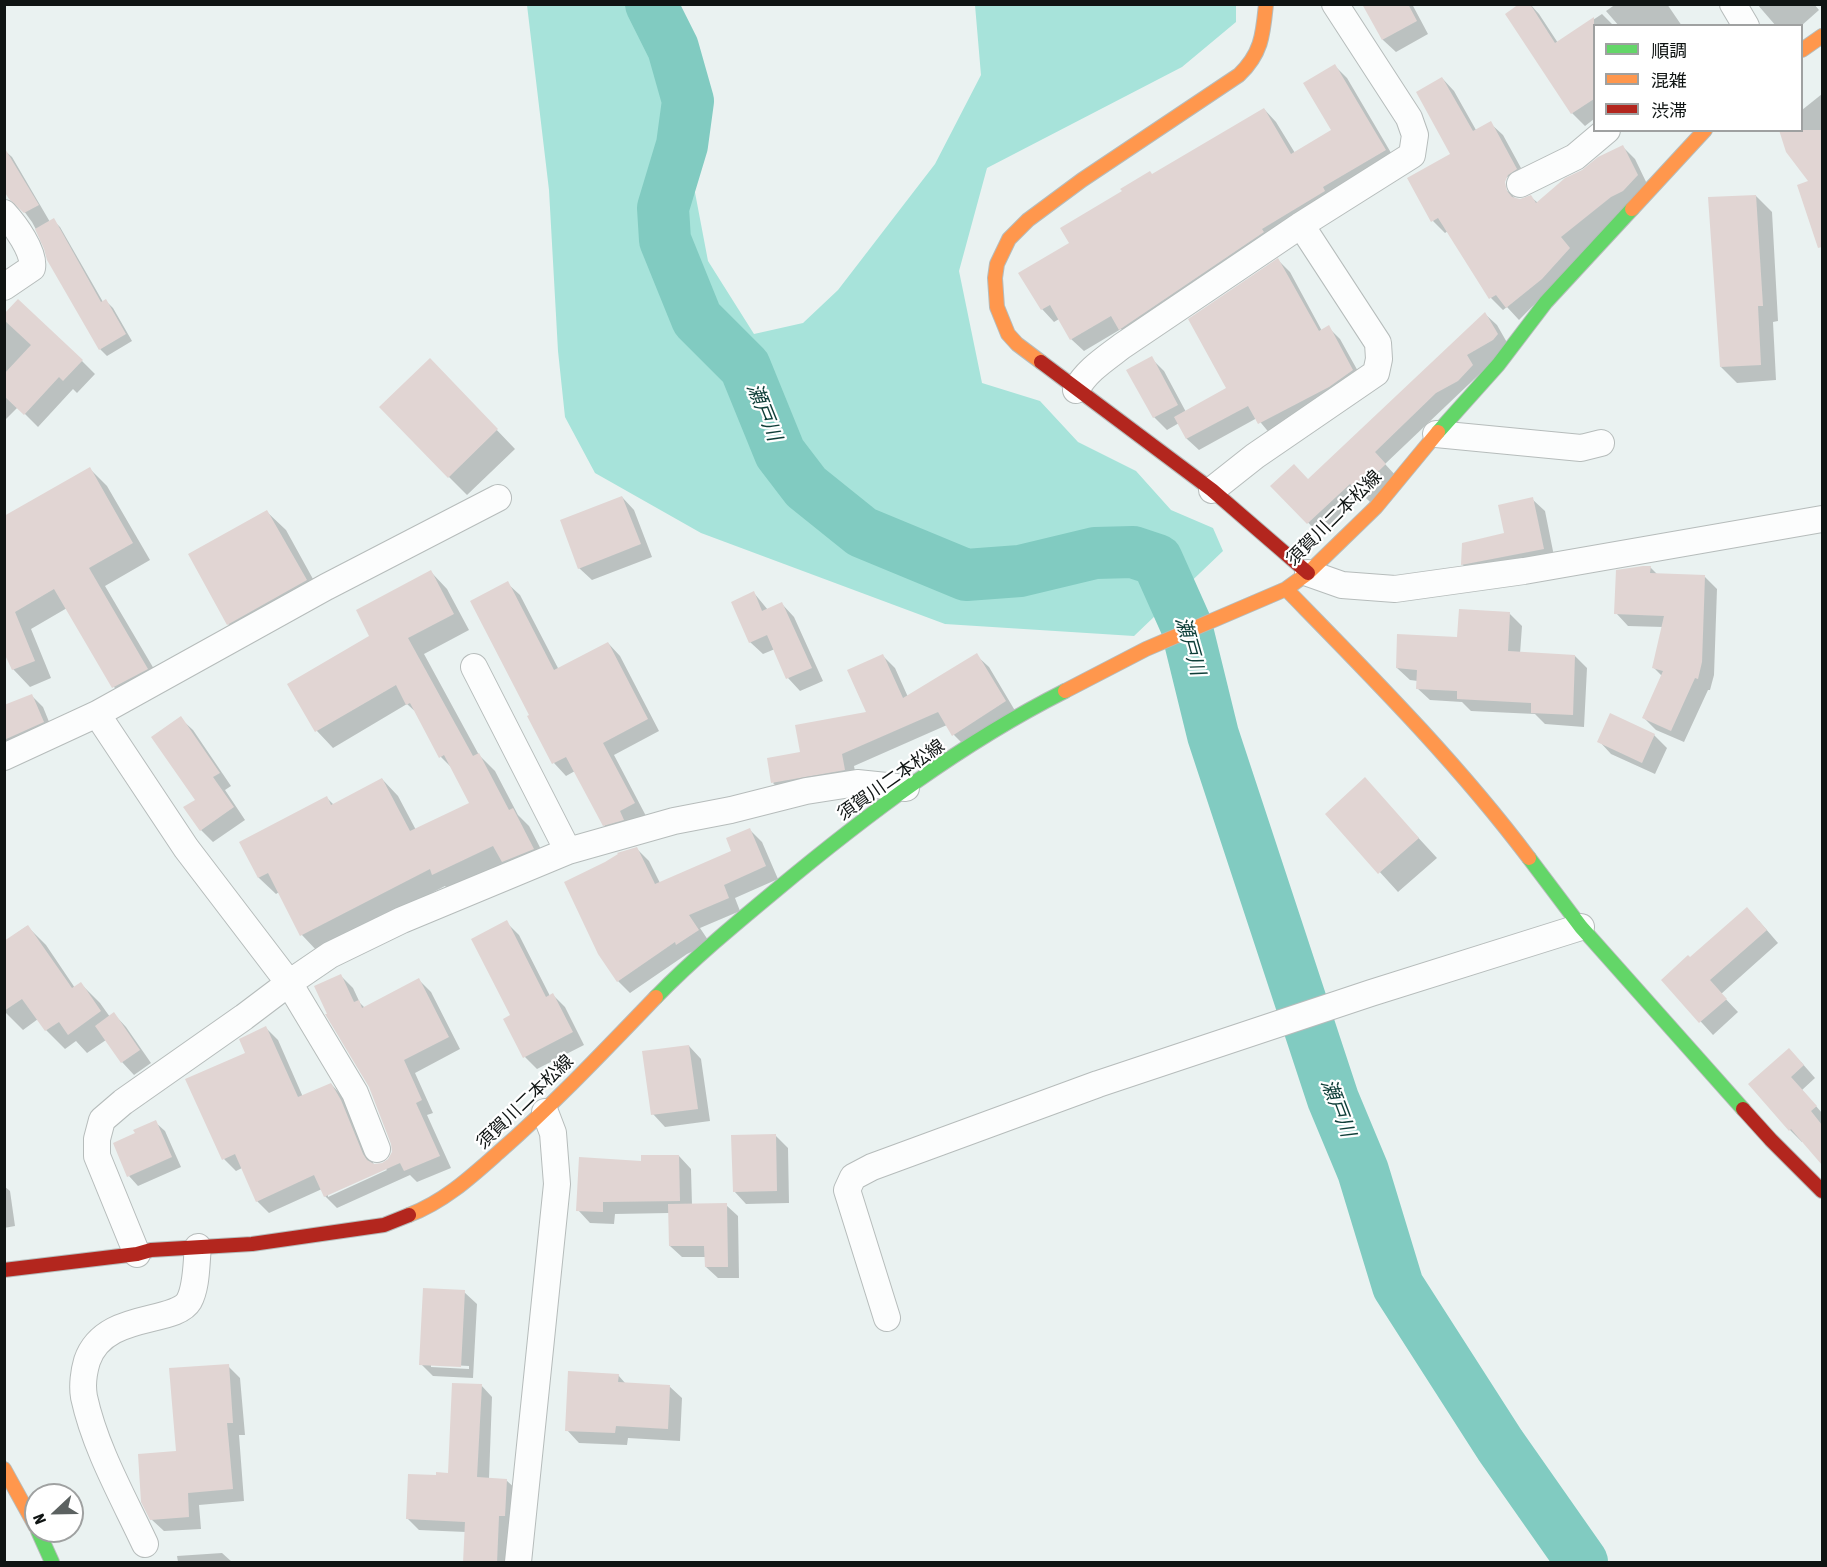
<!DOCTYPE html>
<html>
<head>
<meta charset="utf-8">
<style>
	body { margin:0 }
	#map { position:relative; width:1827px; height:1567px; overflow:hidden; background:#eaf2f1; font-family:"Asap Condensed","Noto Sans JP",sans-serif }
	canvas { display:block }
	.frame { position:absolute; inset:0; border:6px solid #0f1413; pointer-events:none }
	.legend { position:absolute; left:1593px; top:24px; width:210px; height:108px; box-sizing:border-box; background:#fff; border:2px solid #9fa1a1; margin:0; padding:8px 10px; list-style:none; font-size:18px; color:#0f1413 }
	.legend li { display:flex; align-items:center; gap:12px; height:30px }
	.legend b { width:30px; border:2px solid #9fa1a1 }
	.north { position:absolute; left:24px; top:1483px; width:60px; height:60px; box-sizing:border-box; background:#fff; border:2px solid #9fa1a1; border-radius:50%; rotate:248deg; font-size:16px; font-weight:700; line-height:24px; text-align:center; color:#0f1413 }
	.north::after { content:''; display:block; margin:auto; width:21px; height:27px; background:#5c6261; clip-path:polygon(50% 0,100% 100%,50% 72%,0 100%) }
</style>
</head>
<body>
<div id="map">
<canvas width="1827" height="1567"></canvas>
<div class="frame"></div>
<ul class="legend">
<li><b style="height:8px;background:#63d668"></b>順調</li>
<li><b style="height:8px;background:#ff974d"></b>混雑</li>
<li><b style="height:8px;background:#b3261e"></b>渋滞</li>
</ul>
<div class="north">N</div>
</div>
<script>
const ctx = document.querySelector('canvas').getContext('2d');
ctx.lineJoin = 'round';
function paint(path, color) {
  ctx.fillStyle = color;
  ctx.fill(path, 'evenodd');
}
function strokePath(path, color, width, dash) {
  ctx.strokeStyle = color;
  ctx.lineWidth = width;
  ctx.lineCap = dash ? 'butt' : 'round';
  ctx.setLineDash(dash || []);
  ctx.stroke(path);
}
function write(font, color, halo, rows, align = 'center') {
  ctx.font = font + ' "Asap Condensed","Noto Sans JP",sans-serif';
  ctx.lineWidth = 4.5;
  ctx.setLineDash([]);
  ctx.textBaseline = 'middle';
  ctx.strokeStyle = halo;
  ctx.fillStyle = color;
  for (const [text, x, y, turn = 0] of rows) {
    ctx.save();
    ctx.translate(x, y);
    ctx.rotate((+turn || 0) * Math.PI / 180);
    ctx.textAlign = isNaN(turn) ? turn : align;
    if (halo) ctx.strokeText(text, 0, 0);
    ctx.fillText(text, 0, 0);
    ctx.restore();
  }
}
paint(new Path2D(`
	M527,5H635L678,103L708,261L754,334L803,323L838,290L935,164L981,75L975,5H1236V22L1182,67L987,168L959,271L982,383L1040,401L1078,442L1136,471L1171,510L1213,528L1223,551L1134,636L945,624L701,533L595,473L565,417L558,351L549,190Z`), '#a7e3da');
paint(new Path2D(`
	M1364,4H1412L1428,34L1396,52L1383,40Z
	M1530,4L1539,14L1558,43L1602,14L1614,26H1594V119L1585,126L1572,113L1507,14Z
	M1616,4H1667L1682,26H1619L1606,11Z
	M1757,4H1814L1819,10L1801,26H1776Z
	M1335,66L1347,78L1397,163L1133,341L1121,329L1084,351L1071,339L1059,319L1054,322L1042,309L1071,243L1152,176L1264,109L1276,122L1295,153L1333,130Z
	M1442,78L1454,91L1476,130L1490,123L1503,135L1521,168L1497,184L1505,189L1516,199L1520,201L1531,197L1538,203L1623,147L1635,159L1649,188L1519,320L1507,307L1503,310L1491,298L1448,231L1445,233L1433,221L1452,155Z
	M1822,94V243L1816,236L1802,130V110Z
	M4,150L12,157L50,222L53,220L60,227L103,302L106,301L113,308L132,341L107,356L100,349L32,222L21,207Z
	M1756,196L1772,212L1778,321L1773,322L1776,380L1737,383L1721,367Z
	M1278,260L1290,272L1322,331L1328,327L1340,339L1364,382L1271,435L1257,418L1199,450L1187,439L1179,423L1167,430L1154,417L1129,371L1151,358L1164,371L1186,412L1228,388Z
	M1485,314L1497,325L1509,346L1385,464L1397,477L1370,502L1362,494L1320,535L1273,486L1309,481Z
	M4,317L82,361L95,374L77,393L73,389L38,427L18,407L4,421Z
	M448,379L515,449L467,495L449,477Z
	M90,469L107,486L150,560L105,586L164,686L131,705L114,687L67,608L31,629L51,678L30,687L13,669L4,548Z
	M622,497L634,510L652,557L592,580L579,568Z
	M1532,499L1545,511L1555,561L1474,576L1462,564L1506,534Z
	M267,512L286,530L324,599L247,642L228,624Z
	M1650,567L1658,575L1705,577L1717,589L1714,675L1710,690H1708L1684,742L1656,730L1643,717L1662,676L1654,668L1663,627L1628,626L1616,613Z
	M431,572L447,589L469,630L424,654L479,755L495,771L518,815L529,826L549,865L450,891L445,886L318,952L302,935L279,892L276,894L259,878L241,843L327,798L334,805L382,779L398,796L416,830L471,804L452,768L441,757L419,715L407,704L333,748L317,731L289,684L371,636Z
	M507,583L520,595L559,670L608,643L620,656L659,731L614,755L646,816L617,837L604,825L575,771L566,776L554,763L529,717L531,715Z
	M754,593L768,610L782,604L794,617L823,681L800,691L788,678L775,649L763,654L750,642Z
	M1509,613L1522,626L1520,654L1575,656L1587,668L1584,727L1545,724L1535,714L1471,711L1462,702L1430,700L1417,688L1418,681L1410,680L1397,668Z
	M976,655L989,667L1017,714L966,747L954,735L947,725L854,766L857,782L785,795L773,783L802,753L868,713L883,656L895,668L908,697Z
	M32,696L43,707L54,734L4,757V707Z
	M1611,715L1654,735L1667,748L1655,774L1611,754L1599,741Z
	M180,718L193,730L231,786L225,790L245,820L213,842L201,830Z
	M1365,780L1437,858L1398,892L1327,814Z
	M750,830L762,842L778,879L735,898L740,911L700,928L710,943L687,954L630,993L618,981L637,849L649,861L660,883L733,852Z
	M1759,921L1778,943L1721,994L1738,1012L1713,1035L1663,980L1690,959Z
	M506,922L519,935L550,996L553,995L565,1007L584,1045L537,1069L525,1057L512,1016Z
	M27,926L46,945L75,988L81,984L100,1003L110,1017L114,1014L126,1027L151,1063L134,1075L122,1062L106,1040L87,1053L76,1041L65,1049L46,1030L38,1019L23,1030L4,1011V942Z
	M341,976L353,988L360,1003L365,1008L419,980L431,992L460,1049L415,1073L433,1113L427,1115L451,1168L417,1182L410,1175L337,1208L325,1196L322,1189L269,1213L257,1201L242,1168L236,1171L224,1159L247,1054L266,1028L278,1040L303,1097L331,1084L343,1097L353,1113L374,1165L384,1164L390,1159L393,1152L392,1143ZM385,1168L387,1170L328,1197V1193Z
	M689,1046L701,1059L710,1121L665,1127L653,1114Z
	M1801,1062L1815,1078L1802,1090L1822,1113V1162L1804,1141L1802,1142L1790,1130L1750,1085Z
	M155,1122L165,1131L181,1167L138,1186L129,1176L137,1134Z
	M776,1136L788,1148L789,1203L746,1204L734,1191Z
	M679,1156L691,1169L692,1205H726L738,1216L739,1278H718L706,1267V1257H682L670,1246L669,1213L615,1214L614,1224L590,1223L578,1210L643,1163Z
	M4,1186L10,1191L15,1226L4,1228Z
	M464,1292L477,1304L473,1378L433,1376L421,1364ZM431,1364L469,1366V1369L431,1367Z
	M228,1366L240,1378L245,1435H239L244,1501L199,1505L201,1529L164,1531L151,1519L178,1452Z
	M618,1375L626,1384L669,1386L682,1398L680,1441L628,1438L627,1445L579,1443L567,1430Z
	M481,1385L492,1397L489,1479L506,1480L518,1491L509,1562H465L466,1532L419,1530L407,1518L438,1477L449,1475Z
	M222,1553L232,1562H178L177,1556Z`), '#0003');
strokePath(new Path2D(`
	M651,4L673,48L688,101L682,145L663,208L665,240L697,319L745,367L780,453L806,487L862,532L966,575L1020,571L1095,553L1133,552L1157,560L1186,625L1213,735L1333,1099L1363,1171L1398,1286L1500,1445L1582,1562`), '#81cbc1', 52);
paint(new Path2D(`
	M1362,4H1408L1417,21L1382,40Z
	M1519,4H1530L1555,43L1594,17V99L1571,114L1505,14Z
	M1335,64L1386,150L1323,187L1325,191L1262,229L1264,232L1119,330L1111,316L1070,340L1050,305L1041,310L1018,273L1069,243L1060,228L1122,191L1120,189L1150,171L1152,174L1264,108L1291,154L1331,130L1303,83Z
	M1442,77L1473,131L1491,121L1517,169L1508,175L1505,182L1507,191L1512,197L1520,199L1531,195L1536,203L1565,178L1582,170L1598,157L1623,145L1638,175L1623,191L1611,197L1561,237L1570,248L1542,279L1506,308L1496,295L1489,299L1438,218L1431,222L1407,178L1450,154L1416,92Z
	M1779,130H1822V247L1818,248L1797,185L1808,181L1786,152Z
	M4,147L39,205L24,213L9,199L4,191Z
	M1756,195L1763,306H1758L1761,365L1720,367L1708,197Z
	M54,218L101,302L106,299L126,334L99,350L47,260L44,249L35,229Z
	M1278,258L1319,331L1329,325L1353,370L1329,387L1258,424L1248,406L1186,439L1174,417L1226,388L1188,319Z
	M18,299L83,360L63,381L59,377L24,415L4,396V374L31,345L4,320V314Z
	M1485,312L1498,334L1493,340L1467,355L1473,365L1458,381L1436,393L1375,452L1386,464L1358,491L1350,484L1307,524L1270,486L1294,464L1308,479Z
	M1152,356L1178,405L1153,418L1126,370Z
	M430,358L498,429L448,478L379,407Z
	M90,467L133,543L89,568L148,669L112,688L54,589L15,612L35,661L12,670L4,653V516Z
	M622,496L641,544L578,569L560,520Z
	M1533,497L1544,549L1461,565L1462,543L1504,533L1498,505Z
	M267,510L307,580L227,625L188,554Z
	M1643,566H1651L1650,573L1705,575L1702,662L1698,679L1695,678L1671,731L1642,718L1663,671L1652,668L1664,616L1614,614L1616,570Z
	M431,570L454,614L408,638L473,756L479,753L509,810L513,808L534,849L502,862L493,846L432,875L430,869L300,936L268,873L258,878L239,842L327,796L331,805L382,778L410,831L469,803L444,755L439,758L410,703L406,705L396,685L315,732L287,684L369,636L356,610Z
	M508,581L554,670L608,642L648,719L603,743L635,803L620,811L624,820L603,826L566,757L552,764L527,716L529,715L470,601Z
	M754,591L762,611L782,602L812,668L786,679L767,635L749,643L731,602Z
	M1459,609L1510,612L1508,651L1575,655L1573,715L1531,713V703L1457,699V691L1416,689L1417,670L1396,668L1397,634L1457,637Z
	M977,653L1006,701L952,736L938,712L842,754L845,770L771,783L767,758L800,752L795,725L866,712L847,670L883,654L903,698Z
	M32,694L44,722L4,740V705Z
	M1610,713L1655,734L1642,763L1597,742Z
	M181,716L220,773L213,777L234,807L200,831L183,807L195,800L151,737Z
	M1365,777L1419,838L1378,874L1325,814Z
	M750,828L766,866L724,885L729,898L689,915L699,930L676,945L675,942L617,982L598,954L564,882L605,862L618,854L617,853L637,847L655,884L731,851L726,838Z
	M1747,907L1767,930L1710,980L1727,999L1699,1023L1661,980L1688,955L1690,957Z
	M507,920L546,997L553,993L573,1032L523,1058L503,1019L510,1015L471,939Z
	M28,925L72,988L81,982L101,1011L68,1035L59,1022L45,1031L22,999L4,1011V941Z
	M341,974L354,1002L359,1000L362,1008L419,978L449,1037L404,1060L422,1100L416,1103L440,1156L404,1171L400,1163L324,1197L314,1175L256,1202L235,1154L222,1160L185,1079L245,1053L239,1039L266,1026L298,1097L331,1083L341,1100L363,1154L367,1160L374,1164L382,1163L388,1159L392,1152L391,1144L369,1087L325,1014H327L314,986Z
	M114,1012L140,1050L121,1063L95,1026Z
	M689,1045L698,1109L651,1115L642,1051Z
	M1789,1048L1804,1065L1791,1077L1817,1106L1811,1111L1822,1125V1165L1791,1129L1789,1131L1748,1084Z
	M156,1120L172,1157L127,1177L113,1143L135,1133L133,1130Z
	M776,1134L777,1191L733,1192L731,1135Z
	M641,1155H679L680,1201L603,1202V1212L576,1211L579,1157L641,1161Z
	M727,1203L728,1267H705L704,1246H669L668,1204Z
	M423,1288L465,1290L461,1367L419,1365Z
	M229,1364L233,1423H227L233,1489L188,1493L189,1517L150,1520L141,1502L138,1454L176,1451L169,1368Z
	M568,1371L619,1374L618,1382L670,1385L668,1429L616,1426L615,1433L565,1431Z
	M452,1383L482,1384L477,1477L507,1479L505,1516H499L497,1563H463L465,1522L406,1519L408,1474L436,1475V1472L448,1473Z`), '#e1d5d3');
const street = new Path2D(`
	M1733,4L1746,26
	M1520,184L1575,157L1607,130
	M4,213C15,225 35,252 32,268L4,287
	M1076,390C1086,371 1105,359 1122,346L1301,225
	M1436,434L1581,448L1601,443
	M1212,490L1255,456L1376,373L1379,359L1378,343L1301,225L1412,155L1415,135L1409,118L1335,4
	M1308,573L1342,585L1395,589L1524,571L1822,519
	M474,667L568,851
	M97,714L186,848L289,983L355,1093L377,1149
	M4,757L97,714L326,587L498,498
	M137,1254L97,1156V1139L102,1120L123,1102L244,1017L289,983L330,955L402,920L568,851L674,821L731,810L806,791L857,783L906,788
	M887,1318L847,1190L853,1177L872,1167L1098,1084L1371,993L1581,927
	M145,1544C123,1497 95,1448 84,1397C82,1386 84,1371 87,1361C104,1311 175,1325 189,1301C197,1286 196,1264 198,1247
	M518,1562L557,1184L553,1133L545,1112`);
const fast = new Path2D(`
	M1438,432L1498,365L1546,302L1632,209
	M1529,858L1581,927L1743,1109
	M656,997C693,959 734,925 775,891C865,816 960,744 1065,691
	M38,1531L52,1562`);
const slow = new Path2D(`
	M1802,50L1822,36
	M1632,209L1705,130
	M1041,362L1017,344L1008,334L997,307L995,278L997,264L1009,239L1028,220L1082,180L1239,75C1262,53 1263,34 1266,4
	M1286,589C1370,675 1456,761 1529,858
	M1065,691L1146,649L1286,589L1308,573L1376,507L1438,432
	M409,1215C444,1202 472,1176 499,1152C554,1104 605,1050 656,997
	M4,1469L36,1527`);
const jam = new Path2D(`
	M1041,362L1212,490L1308,573
	M1743,1109L1771,1140L1822,1191
	M4,1270L137,1254L151,1250L252,1244L384,1225L409,1215`);
strokePath(street, '#b6bcbb', 28);
strokePath(fast, '#b6bcbb', 16);
strokePath(slow, '#b6bcbb', 16);
strokePath(jam, '#b6bcbb', 16);
strokePath(street, '#fcfdfd', 26);
strokePath(fast, '#63d668', 14);
strokePath(slow, '#ff974d', 14);
strokePath(jam, '#b3261e', 14);
write('18px', '#0f1413', '#fff', [
	["須賀川二本松線",1334,518,-45],
	["須賀川二本松線",891,780,-35],
	["須賀川二本松線",525,1102,-44]
]);
write('italic 20px', '#0e3e38', '#fff', [
	["瀬戸川",764,412,68],
	["瀬戸川",1190,646,74],
	["瀬戸川",1338,1108,69]
]);
</script>
</body>
</html>
